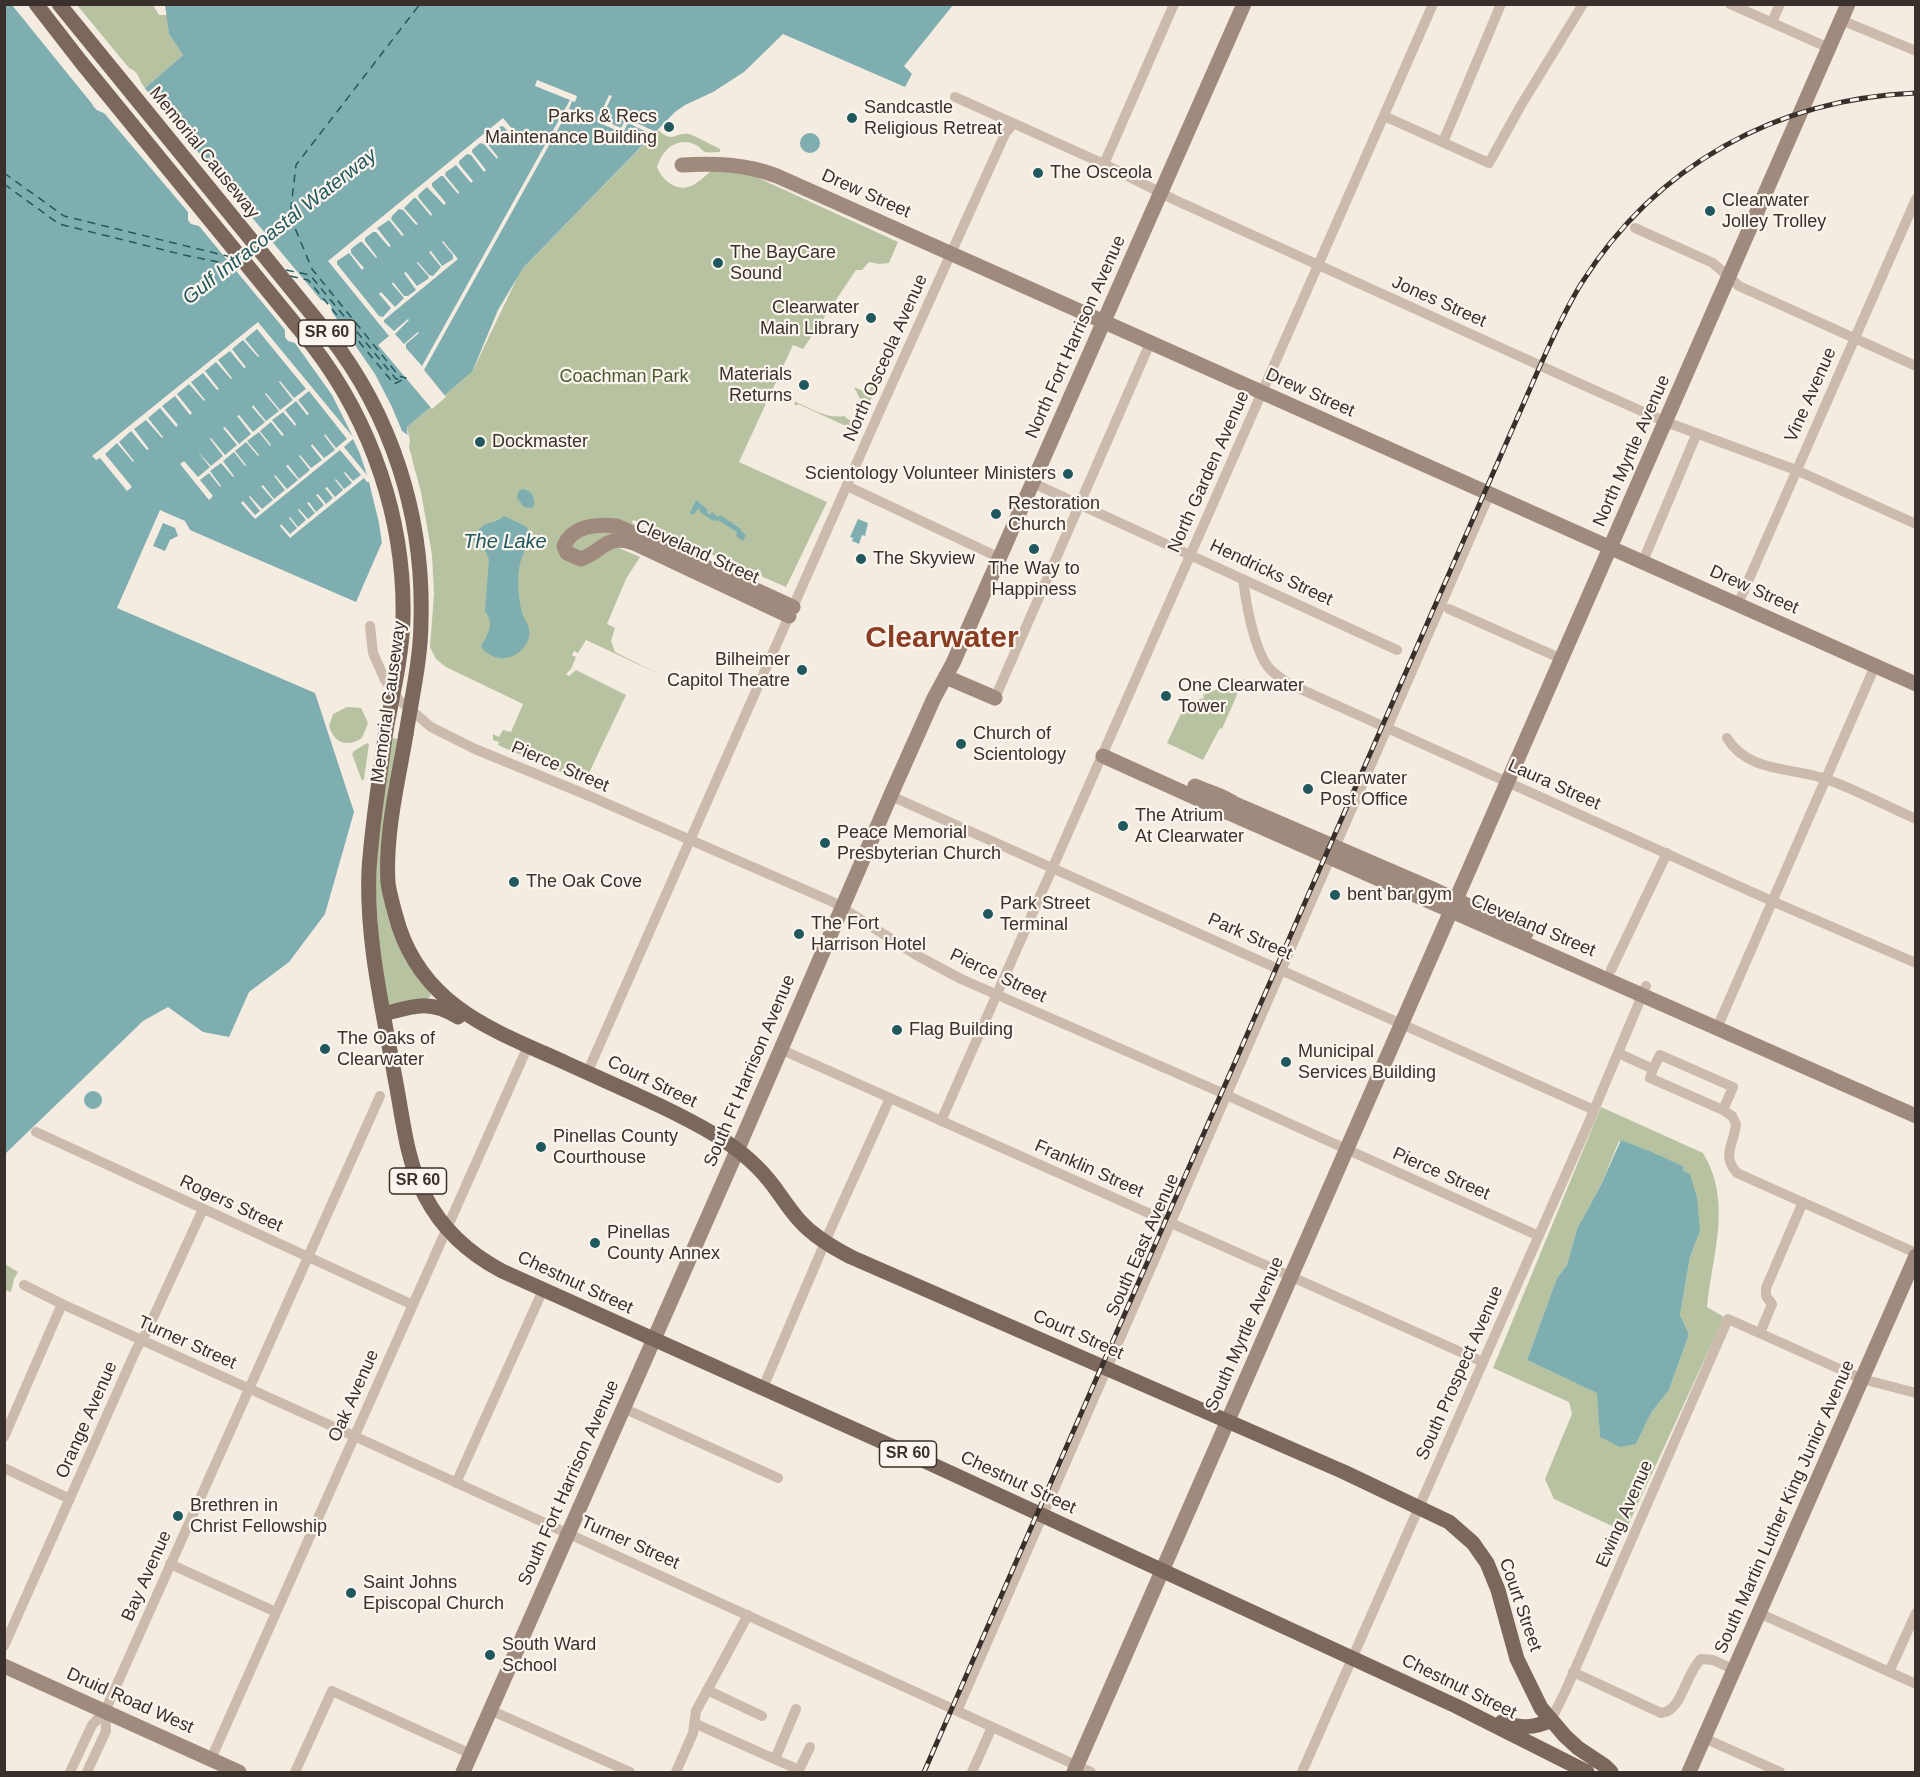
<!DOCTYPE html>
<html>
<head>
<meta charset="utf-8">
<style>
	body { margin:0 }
	#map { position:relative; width:1920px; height:1777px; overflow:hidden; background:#f4ebe1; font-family:Helvetica,sans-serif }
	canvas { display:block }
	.frame { position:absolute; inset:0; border:6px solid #3a302b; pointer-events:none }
</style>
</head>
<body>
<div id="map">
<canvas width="1920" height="1777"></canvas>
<div class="frame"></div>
</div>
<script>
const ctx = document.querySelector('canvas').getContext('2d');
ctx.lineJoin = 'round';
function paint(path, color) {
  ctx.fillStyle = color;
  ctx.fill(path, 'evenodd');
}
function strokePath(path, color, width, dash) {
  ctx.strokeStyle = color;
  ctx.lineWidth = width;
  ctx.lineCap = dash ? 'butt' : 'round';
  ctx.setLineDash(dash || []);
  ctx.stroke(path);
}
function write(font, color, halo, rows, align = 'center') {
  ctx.font = font + ' Helvetica,sans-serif';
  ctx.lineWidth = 4.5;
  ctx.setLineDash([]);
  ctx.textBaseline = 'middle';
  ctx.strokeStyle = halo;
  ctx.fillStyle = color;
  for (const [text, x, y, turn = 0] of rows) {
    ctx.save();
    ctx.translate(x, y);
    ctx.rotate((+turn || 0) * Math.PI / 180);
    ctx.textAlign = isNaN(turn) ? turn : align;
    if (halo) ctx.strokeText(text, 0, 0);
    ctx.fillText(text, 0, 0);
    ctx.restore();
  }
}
paint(new Path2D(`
	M77,5H153L159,15H167L169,34L183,55L145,88C138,80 140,72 129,68Z
	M658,130C674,144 674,132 689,134C693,135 714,146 720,149V152C715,152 709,153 705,152C701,150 701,148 698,146C678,135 663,149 657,167C663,182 679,194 695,184C703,179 710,171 717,166L754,176L898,242L889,263L879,264L869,262L862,270H856L803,349L793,345L739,462L827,502L786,587L633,520L632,523L654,534L653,536H625L619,548L640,557L626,579L607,624L615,628L611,641L615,652L661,675L586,640L578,653L574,651L572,655L576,657L571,669L566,674L569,676L576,670L626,695L587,777L585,776L582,781L498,745L499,742L493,740V734L499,737L503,730L511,732L523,704L446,667L436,659L430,647L434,594L432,555L421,492L409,448L410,441L407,427L472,372L521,270Z
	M874,380L879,382L865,412L862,411L860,399L854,387L868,393Z
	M796,402C812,409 827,419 844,416L860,428L859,432L798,404L796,406L794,403Z
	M1243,679L1247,681L1240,688L1222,729L1220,728L1203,760L1167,743L1186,703L1204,698L1203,695Z
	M347,707L361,708L368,723L362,738C347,748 334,743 329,726L333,714Z
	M391,738L398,739L382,861L431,995L428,999L392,1006L388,1004L379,951L375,873Z
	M367,743L369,744L364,779L362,781L352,754L354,751Z
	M1601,1107L1703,1153C1733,1202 1712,1255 1707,1307L1724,1317L1625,1532L1554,1499L1545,1479L1572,1414L1569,1402L1493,1368ZM1619,1141L1657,1154L1684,1168L1683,1170L1700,1231L1690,1257L1680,1315L1689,1334L1669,1390L1651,1413L1636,1444L1600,1437L1598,1393L1527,1360L1557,1278L1567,1265L1577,1229L1601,1185Z
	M5,1264L18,1272L14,1279L11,1292L5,1290Z`), '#b7c3a0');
paint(new Path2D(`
	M5,5H12L97,110L104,113L145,88L183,55L169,34L165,5H953L904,66L912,74L905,87L783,34L744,72L713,92L685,105L675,112L523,268L498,310L472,372L407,427L410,478L356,602L190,530L185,521L160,510L117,608L315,693L354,812L325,914L289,962L249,992L229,1037L203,1032L168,1007L143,1021L5,1154Z
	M800 143a10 10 0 1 1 20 0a10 10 0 1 1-20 0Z
	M522,489C532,490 535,497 534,506L532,508L524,507L517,498L518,492Z
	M696,500L708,510L707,512L710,515L712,512L718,517L720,515L741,529V531L746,535L743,541L736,536L737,532L718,520L717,522L714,519L713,521L700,512L699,508L693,515L690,513Z
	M504,516L525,526L528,529C530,545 521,554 519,569C517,578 519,603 522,612C523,618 528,623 529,629C532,645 515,660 500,658C492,657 485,653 481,646C488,634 495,624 485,611L489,560L486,552L478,547L473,539C485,516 490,528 504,516Z
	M858,519L868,523L865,536L862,535L859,544L852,541L853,538L850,537Z
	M163,523L175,528L178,536L170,540L165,551L153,546Z
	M84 1100a9 9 0 1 1 18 0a9 9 0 1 1-18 0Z
	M1621,1140L1657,1154L1684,1167L1683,1171L1690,1174L1697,1198L1700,1231L1690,1257L1680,1315L1689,1334L1669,1390L1651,1413L1636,1444L1620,1447L1600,1437L1597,1393L1527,1360L1557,1278L1567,1265L1577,1229L1601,1185Z`), '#7faeb1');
paint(new Path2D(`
	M537,80L577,96L575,102L572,101L569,109L585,114L583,118L567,113L424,370L446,397L432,409L378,345L389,336L328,261L503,118L520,138L519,140L516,141L504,127L501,126L485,141L498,157L497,159L484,144L480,143L472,150V152L486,170L484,172L471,155L467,154L459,161V164L473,181L471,183L456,165L446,172L445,175L459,192L458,194L443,176H441L432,183V186L446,203L444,205L427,187L419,194L418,197L432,214L431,216L416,198H414L404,208L418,224L416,225L403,210L399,209L392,216L391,219L404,235L402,236L389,220L377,228L391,246L389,247L376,232H373L365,238V241L377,257L376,258L362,242H360L351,249V253L364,268L362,270L349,253L337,261V264L379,316L383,317L391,308L379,294L381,292L395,307L404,298L392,284L393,282L404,296H408L416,290L404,273L406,272L417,286L428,279L429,277L417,263L418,262L429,275L433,276L441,267L429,252L431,251L442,266L453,259V255L442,242L443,241L458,259L384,320V322L394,331L408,319L409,320L395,334L404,344L418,332L419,333L406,344V348L422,366L570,100L535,86Z
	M143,86L223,182L231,185L234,196L321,300L328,302L331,306L332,312L375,374L392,407L402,431L409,436V448L412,458L413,479L383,550L379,523L369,482H367L364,478L290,538L280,526L281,524L290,534L297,528L289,518L290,517L298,527L306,520L298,510L299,509L308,519L315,513L307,503L309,502L316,512L324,505L316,495L318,494L326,504L333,498L325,488L327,487L335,497L343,490L335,480L336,479L344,489L352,483L344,473L345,472L353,481L361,475L340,450L255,519L241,503L243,501L255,515L260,511L249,497L250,496L262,509L273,500L261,486L263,485L274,499L285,490L274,476L275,475L287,489L298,480L286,466L288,465L299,479L310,470L299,456L300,455L311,468L322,460L311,446L312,444L324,458L335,450L324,435L325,434L336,448L347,439L309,391L298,400L309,414L307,415L296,401L285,410L296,424L295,426L283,412L272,420L284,435L282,436L271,422L260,431L271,445L270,446L259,432L247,441L259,455L258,456L246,442L235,451L246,465L245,466L234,452L223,461L234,476L233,477L221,463L210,471L221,486L220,487L209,473L200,480L213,496L209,500L180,464L184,461L198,477L210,467L197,451L211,466L223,456L210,439L211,438L225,455L237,445L223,428L225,427L239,444L251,434L237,416L239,415L253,432L265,422L252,407L253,405L266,421L279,411L265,394L266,393L280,410L293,400L279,382L280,381L294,398L306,389L257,329L245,339L259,356L258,357L243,340L232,349L246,367L244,368L230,351L218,360L232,378L231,379L216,362L205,371L219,389L217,390L203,373L191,382L205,400L204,401L189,384L177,394L192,413L190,415L175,396L162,406L178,425L176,427L160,408L148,418L163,437L162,438L146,420L134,429L149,449L147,450L131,431L119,442L134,461L133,462L117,443L105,454L132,487L127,491L100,458L96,460L92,456L258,322L353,437L332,395L295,343L288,341L285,337V330L199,226L191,224L188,220V212L104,113L97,110L93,106L92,100L99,108L103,109ZM353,439L360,454L367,475L344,447Z
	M609,95L612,96L601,119L621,128L626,118L656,132L653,135L628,123L623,133L597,122Z`), '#f4ebe1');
strokePath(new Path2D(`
	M4,173L64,216L231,257
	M4,184L59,224L184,255L238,266
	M286,270L310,275L396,379L406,378L399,376L312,269L290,216L296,165L420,4
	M290,276L308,280L394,384L402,380`), '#20585d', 1.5, [8, 6]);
strokePath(new Path2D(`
	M1730,4L1829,48
	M1841,20L1916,51
	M1772,22L1780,4
	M955,97L1104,164L1175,200L1583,385L1666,422L1796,470L1916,524
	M1384,116L1489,163L1520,107L1583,4
	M1443,142L1501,4
	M1104,164L1174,4
	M1635,228L1713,263L1739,286L1916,366
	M1033,483L1397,650
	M847,486L1000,558
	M1643,561L1697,433
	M1243,579C1246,603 1254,650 1269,668C1274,674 1282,678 1287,683L1774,902L1916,963
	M1738,604L1916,199
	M1449,609L1562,659
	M370,626L373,653L385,680L399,700L431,727L475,749L587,795L833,902L918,956L961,979L1213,1089L1539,1236
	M995,698L1150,343
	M1727,738C1748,773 1792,767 1826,779C1857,790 1886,806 1916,819
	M891,796L1594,1110
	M1611,970L1667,853
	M1717,1028L1875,666
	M780,1049L1483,1362
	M1618,1053L1653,1069L1660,1055L1733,1087L1723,1110L1650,1078L1653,1069
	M587,1073L881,408L1005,134L1013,124
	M1723,1110L1732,1116L1736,1124C1734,1145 1721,1155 1737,1173L1916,1253
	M941,1121L1433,4
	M36,1132L413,1305
	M24,1285L62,1304L354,1436L1091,1772
	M1760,1333L1772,1304L1766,1296V1288L1803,1202
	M762,1390L832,1226L890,1098
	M623,1408L778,1478
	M4,1437L62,1304
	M4,1468L70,1499
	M456,1483L543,1290
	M170,1564L276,1612
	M1759,1613L1916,1684
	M4,1646L136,1350L147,1331L203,1209
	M1573,1672L1661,1713C1682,1712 1685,1674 1701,1659L1713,1660L1735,1670
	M1889,1672L1916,1613
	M707,1690L762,1716
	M490,1710L630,1772
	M957,1711L1489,495
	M1551,1720L1565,1692L1728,1319L1862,1379L1916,1393
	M694,1723L799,1770
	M1704,1738L1780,1772
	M211,1759L528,1046
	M775,1759L796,1709
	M70,1772L92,1725L105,1711L380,1096
	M87,1772L106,1731L105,1711
	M295,1772L332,1691L471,1754
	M676,1772L693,1733L696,1711L748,1615
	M798,1772L810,1747
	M972,1772L992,1727
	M1302,1772L1589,1122L1646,986`), '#ccbbac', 10);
strokePath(new Path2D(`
	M682,165C715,163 746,164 777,176L1916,684
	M789,616L634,543C605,534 605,550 581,559L567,553L564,546C573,525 597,524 617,526L793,607
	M946,677L995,698
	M1103,756L1207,803L1219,811L1229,813C1458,914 1687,1015 1916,1116
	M1195,786C1208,792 1223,795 1235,804L1437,891L1526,933
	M4,1666L239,1772
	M463,1772L733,1160L893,790L934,698L953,663L1244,4
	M1074,1772L1848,4
	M1689,1772L1916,1256`), '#a08a7d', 15);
strokePath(new Path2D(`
	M386,730C380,777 372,823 369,870C366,940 383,1010 395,1078C403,1118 406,1160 425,1196C442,1229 470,1254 502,1271L916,1457L1456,1706L1587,1772
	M406,734C398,782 385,833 388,883C390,897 395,913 399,927C426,1008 495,1031 566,1063C616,1086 670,1108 717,1136C740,1150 759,1166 775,1188C783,1199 790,1210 799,1220C813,1236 832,1247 851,1257L1344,1472L1449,1522L1473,1543L1487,1563L1498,1590L1517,1659L1541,1708L1565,1736L1578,1748L1605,1766L1611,1772
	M384,1014C413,1006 430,999 458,1017
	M1502,1722C1520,1728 1533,1729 1551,1720`), '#7c675c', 15);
const rail = new Path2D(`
	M924,1772L1540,366C1552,339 1565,310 1581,284C1656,165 1776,99 1916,93`);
strokePath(rail, '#3a302b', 5);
strokePath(rail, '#fbf5ee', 3, [9]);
strokePath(new Path2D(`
	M36,4L81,62L313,346C372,423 405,520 403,618C402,655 393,693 386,730
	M59,4L328,334C392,415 424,517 421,620C421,658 412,696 406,734`), '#7c675c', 15);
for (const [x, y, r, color] of [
	[852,118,6,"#20585d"],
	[669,127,6,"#20585d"],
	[1038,173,6,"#20585d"],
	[1710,211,6,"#20585d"],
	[718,263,6,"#20585d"],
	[871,318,6,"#20585d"],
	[804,385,6,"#20585d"],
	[480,442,6,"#20585d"],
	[1068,474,6,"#20585d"],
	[996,514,6,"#20585d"],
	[1034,549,6,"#20585d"],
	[861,559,6,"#20585d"],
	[802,670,6,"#20585d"],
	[1166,696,6,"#20585d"],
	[961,744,6,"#20585d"],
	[1308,789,6,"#20585d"],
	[1123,826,6,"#20585d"],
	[825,843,6,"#20585d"],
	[514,882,6,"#20585d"],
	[1335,895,6,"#20585d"],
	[988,914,6,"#20585d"],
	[799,934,6,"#20585d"],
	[897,1030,6,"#20585d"],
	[325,1049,6,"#20585d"],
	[1286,1062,6,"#20585d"],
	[541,1147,6,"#20585d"],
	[595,1243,6,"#20585d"],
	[178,1516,6,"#20585d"],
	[351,1593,6,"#20585d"],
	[490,1655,6,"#20585d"]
]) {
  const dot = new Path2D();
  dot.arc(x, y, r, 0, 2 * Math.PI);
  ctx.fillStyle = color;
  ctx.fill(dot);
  strokePath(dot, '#fbf5ee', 2);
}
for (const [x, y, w] of [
	[327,333,57],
	[418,1181,57],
	[908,1454,57]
]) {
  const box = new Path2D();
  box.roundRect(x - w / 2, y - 13, w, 26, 4.5);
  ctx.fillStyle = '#fbf5ee';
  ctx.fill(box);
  strokePath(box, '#3a302b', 1.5);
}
write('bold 16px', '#3a302b', null, [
	["SR 60",327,333],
	["SR 60",418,1181],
	["SR 60",908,1454]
]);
write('18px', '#3a302b', '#fbf5ee', [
	["Sandcastle",864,108],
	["Religious Retreat",864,129],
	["Parks & Recs",657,117,"right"],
	["Maintenance Building",657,138,"right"],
	["The Osceola",1050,173],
	["Clearwater",1722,201],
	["Jolley Trolley",1722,222],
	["The BayCare",730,253],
	["Sound",730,274],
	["Clearwater",859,308,"right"],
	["Main Library",859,329,"right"],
	["Materials",792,375,"right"],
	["Returns",792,396,"right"],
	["Dockmaster",492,442],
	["Scientology Volunteer Ministers",1056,474,"right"],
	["Restoration",1008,504],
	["Church",1008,525],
	["The Skyview",873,559],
	["The Way to",1034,569,"center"],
	["Happiness",1034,590,"center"],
	["Bilheimer",790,660,"right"],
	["Capitol Theatre",790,681,"right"],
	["One Clearwater",1178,686],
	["Tower",1178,707],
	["Church of",973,734],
	["Scientology",973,755],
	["Clearwater",1320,779],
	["Post Office",1320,800],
	["The Atrium",1135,816],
	["At Clearwater",1135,837],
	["Peace Memorial",837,833],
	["Presbyterian Church",837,854],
	["The Oak Cove",526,882],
	["bent bar gym",1347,895],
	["Park Street",1000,904],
	["Terminal",1000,925],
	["The Fort",811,924],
	["Harrison Hotel",811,945],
	["Flag Building",909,1030],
	["The Oaks of",337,1039],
	["Clearwater",337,1060],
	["Municipal",1298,1052],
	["Services Building",1298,1073],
	["Pinellas County",553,1137],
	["Courthouse",553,1158],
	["Pinellas",607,1233],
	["County Annex",607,1254],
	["Brethren in",190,1506],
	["Christ Fellowship",190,1527],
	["Saint Johns",363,1583],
	["Episcopal Church",363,1604],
	["South Ward",502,1645],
	["School",502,1666]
], 'left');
write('18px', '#3a302b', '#fbf5ee', [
	["Memorial Causeway",204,153,51],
	["Drew Street",866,194,24],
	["Jones Street",1439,302,24],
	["North Fort Harrison Avenue",1076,337,-66],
	["North Osceola Avenue",886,358,-66],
	["Drew Street",1310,393,24],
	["Vine Avenue",1811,395,-66],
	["North Myrtle Avenue",1632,451,-66],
	["North Garden Avenue",1209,472,-66],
	["Cleveland Street",697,552,24],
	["Hendricks Street",1271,573,25],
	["Drew Street",1754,590,24],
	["Memorial Causeway",389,702,-82],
	["Pierce Street",560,767,23],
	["Laura Street",1554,785,24],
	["Cleveland Street",1533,926,23],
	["Park Street",1250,937,24],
	["Pierce Street",998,976,25],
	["South Ft Harrison Avenue",750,1071,-67],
	["Court Street",652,1082,26],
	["Franklin Street",1089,1169,24],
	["Pierce Street",1441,1174,24],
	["Rogers Street",231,1204,25],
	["South East Avenue",1143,1245,-66],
	["Chestnut Street",575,1283,25],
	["South Myrtle Avenue",1245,1334,-66],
	["Court Street",1078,1335,24],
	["Turner Street",187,1343,24],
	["South Prospect Avenue",1460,1373,-66],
	["Oak Avenue",354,1396,-66],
	["Orange Avenue",87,1420,-66],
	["South Fort Harrison Avenue",569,1483,-66],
	["Chestnut Street",1018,1483,25],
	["South Martin Luther King Junior Avenue",1785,1507,-66],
	["Ewing Avenue",1625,1514,-66],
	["Turner Street",630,1543,24],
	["Bay Avenue",147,1576,-66],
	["Court Street",1520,1605,71],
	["Chestnut Street",1459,1687,26],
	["Druid Road West",130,1701,24]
]);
write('18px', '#49592e', '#fbf5ee', [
	["Coachman Park",624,377]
]);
write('italic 20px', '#20585d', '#fbf5ee', [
	["Gulf Intracoastal Waterway",280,227,-38],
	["The Lake",505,542]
]);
write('bold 30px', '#8a3d23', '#fbf5ee', [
	["Clearwater",942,639]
]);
</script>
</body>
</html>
